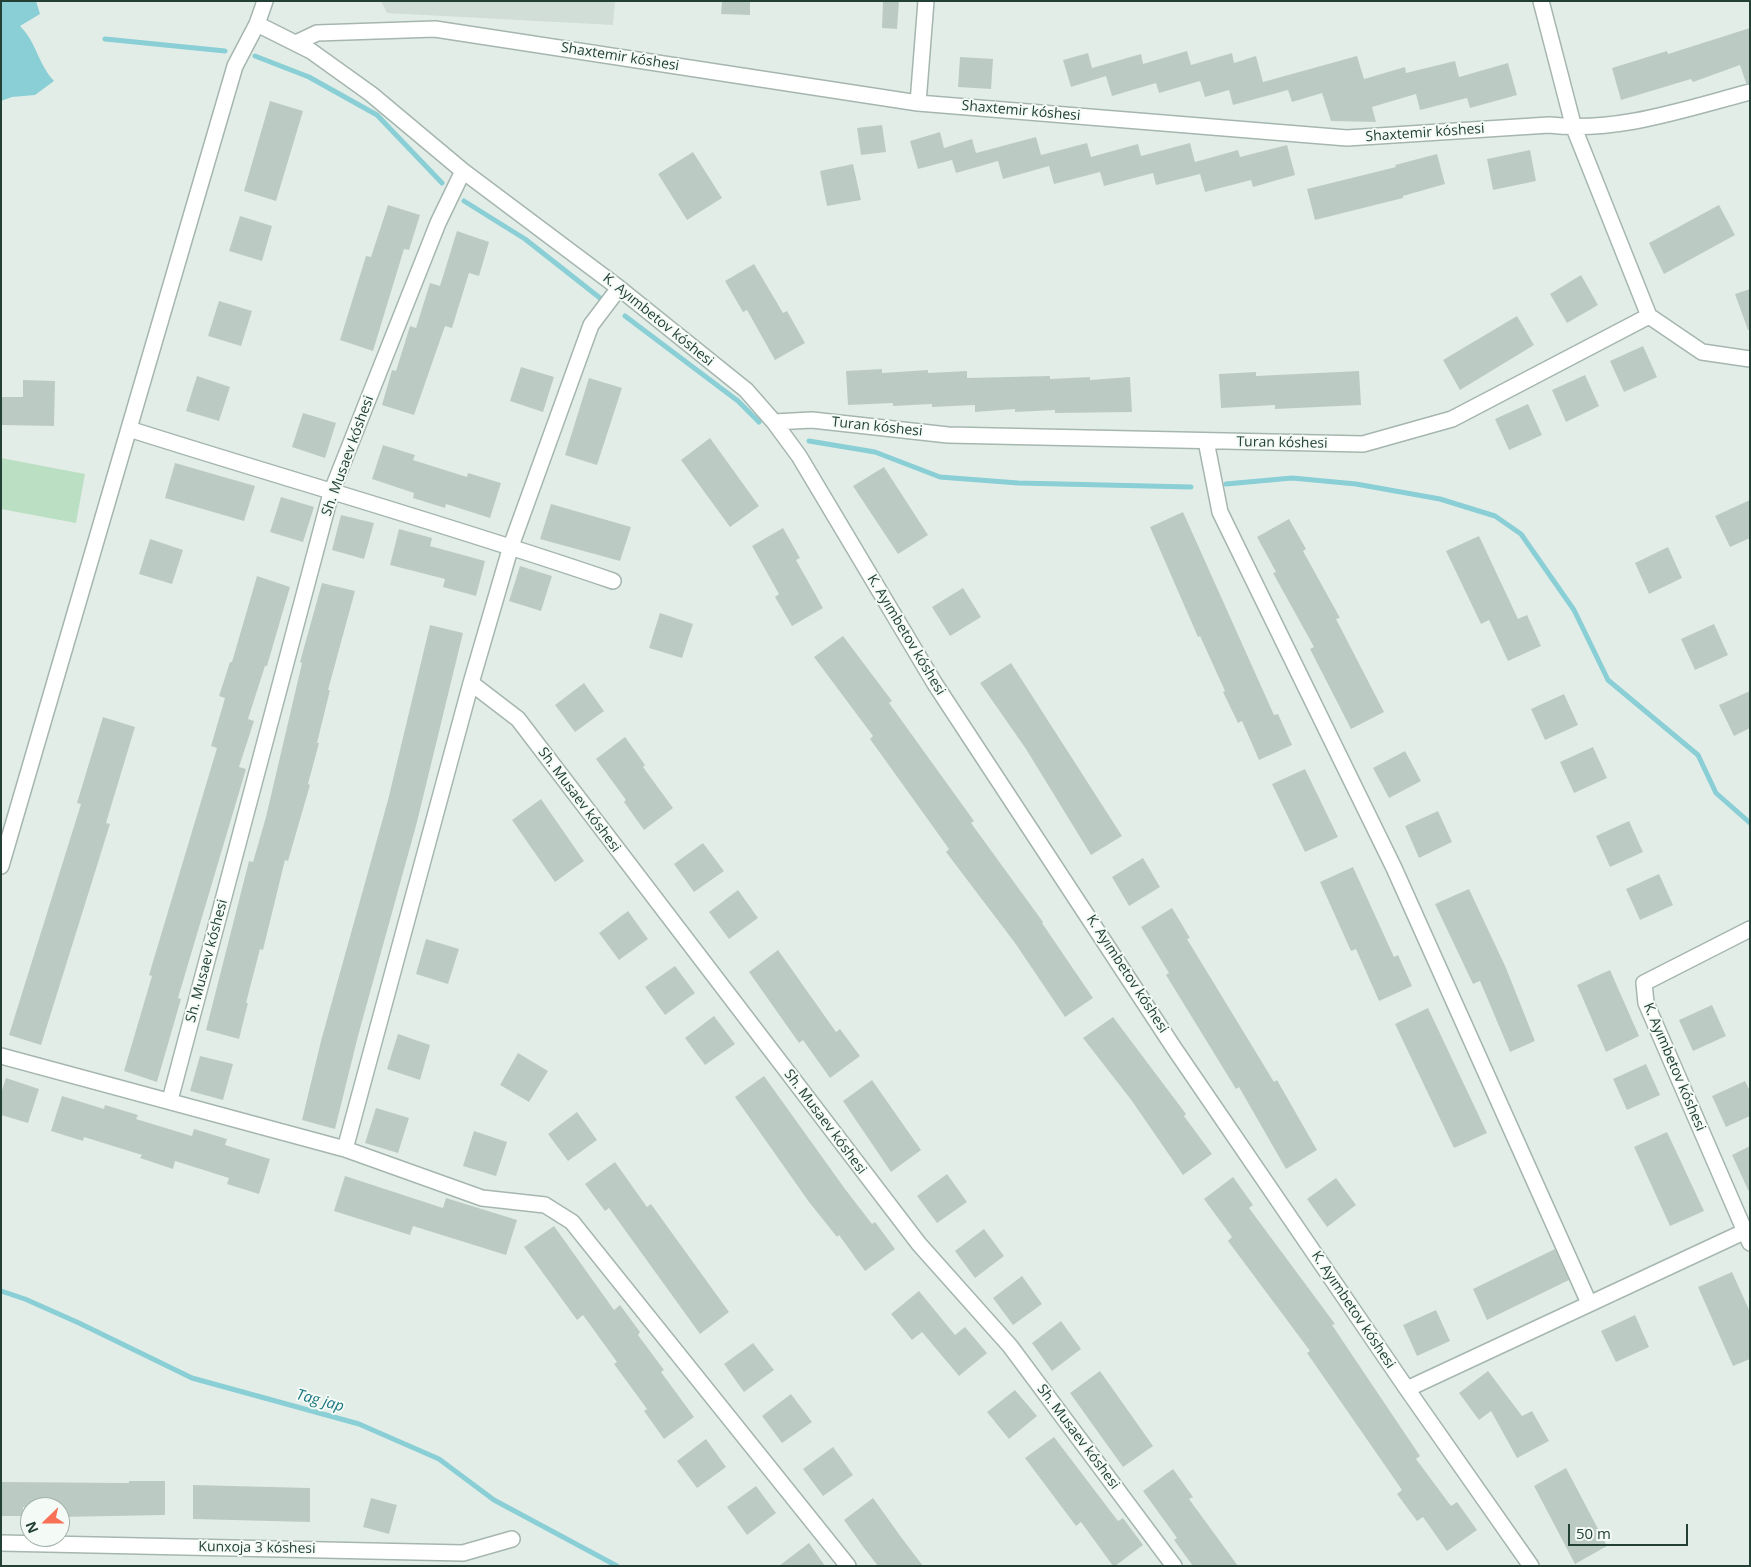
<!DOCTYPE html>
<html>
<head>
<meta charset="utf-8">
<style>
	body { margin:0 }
	#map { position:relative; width:1751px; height:1567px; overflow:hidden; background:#e3ede8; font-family:"Open Sans",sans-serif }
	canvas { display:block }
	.frame { position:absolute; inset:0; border:2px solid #224035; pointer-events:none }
	.north { position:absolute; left:20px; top:1497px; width:50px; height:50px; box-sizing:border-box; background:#f4faf6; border:1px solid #a0b0a9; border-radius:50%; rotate:248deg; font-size:14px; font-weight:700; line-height:20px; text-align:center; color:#224035 }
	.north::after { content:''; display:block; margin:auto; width:18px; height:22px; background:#f87056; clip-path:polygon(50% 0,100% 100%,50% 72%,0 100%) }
	.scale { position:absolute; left:1568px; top:1524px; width:120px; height:22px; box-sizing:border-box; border:2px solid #224035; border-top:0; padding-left:6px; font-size:15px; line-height:18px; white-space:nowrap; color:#224035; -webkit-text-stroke:4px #f4faf6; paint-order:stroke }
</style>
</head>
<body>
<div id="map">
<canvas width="1751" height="1567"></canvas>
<div class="frame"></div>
<div class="north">N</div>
<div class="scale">50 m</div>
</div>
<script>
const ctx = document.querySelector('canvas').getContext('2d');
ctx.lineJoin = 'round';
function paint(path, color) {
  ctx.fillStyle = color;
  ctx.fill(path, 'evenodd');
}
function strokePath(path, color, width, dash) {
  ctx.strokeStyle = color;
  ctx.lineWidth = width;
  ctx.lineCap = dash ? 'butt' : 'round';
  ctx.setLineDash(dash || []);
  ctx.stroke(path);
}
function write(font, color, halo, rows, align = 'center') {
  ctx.font = font + ' "Open Sans",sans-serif';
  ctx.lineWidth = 4;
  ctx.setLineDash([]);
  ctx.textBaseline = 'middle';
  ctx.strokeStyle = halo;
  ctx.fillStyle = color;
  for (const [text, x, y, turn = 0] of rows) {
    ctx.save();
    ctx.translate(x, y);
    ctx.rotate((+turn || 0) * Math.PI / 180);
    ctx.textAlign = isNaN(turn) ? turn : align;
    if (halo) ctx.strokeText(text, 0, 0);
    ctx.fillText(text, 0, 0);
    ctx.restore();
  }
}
paint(new Path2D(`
	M381,1H615L613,25L387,13Z`), '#d1ddd7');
paint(new Path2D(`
	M1,458L85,474L76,523L1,509Z`), '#bbdfc2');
paint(new Path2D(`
	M1,1H36L40,14L20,26C37,43 37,62 54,81L35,95L12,97L1,101Z`), '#89cfd5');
strokePath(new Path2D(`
	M105,39L225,51
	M255,56L309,77L377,115L442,183
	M464,201L525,239L600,298
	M625,316L738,401L759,422
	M809,441L875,452L940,477L1018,483L1191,487
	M1226,484L1292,478L1356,484L1440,499L1495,516L1521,534L1574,610L1608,680L1698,755L1716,793L1750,823
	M1,1291L25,1299L79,1323L192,1378L359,1424L439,1459L494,1500L617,1566`), '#89cfd5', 5);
paint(new Path2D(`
	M722,1H750V15L721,14Z
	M883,1H899L897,29L882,28Z
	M1750,28V83H1746L1740,65L1693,82L1691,79L1621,100L1612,68L1667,51L1668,54Z
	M1187,51L1191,65L1232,53L1234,63L1256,56L1263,82L1357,56L1364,79L1405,67L1406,73L1455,61L1459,77L1508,63L1517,95L1470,108L1467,98L1420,110L1416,94L1372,107L1376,122L1331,121L1322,93L1292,102L1288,90L1233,105L1229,90L1205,97L1200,81L1159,93L1156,83L1112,96L1106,76L1071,87L1063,60L1088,53L1092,68L1141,54L1143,64Z
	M960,57L993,59L991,89L958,87Z
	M270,101L303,111L276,201L244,191Z
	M882,125L886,152L861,155L857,128Z
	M940,132L944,148L972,139L976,153L1036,137L1041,155L1087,143L1091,157L1138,144L1141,156L1190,143L1195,162L1238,150L1240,157L1287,145L1295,175L1253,187L1251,180L1205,192L1200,174L1156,185L1153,173L1104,186L1100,172L1054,184L1049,166L1003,179L998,161L956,173L952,160L918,169L910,141Z
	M1530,150L1536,181L1493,190L1487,159Z
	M693,152L722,198L687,220L658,174Z
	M1437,154L1445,184L1403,196V198L1315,220L1307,189L1396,167L1395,165Z
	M853,164L861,200L827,206L820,171Z
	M388,205L420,215L409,250L404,249L373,351L340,340L366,256L371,257Z
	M1719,205L1735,235L1664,274L1649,243Z
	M240,216L272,226L262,261L229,251Z
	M457,231L489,242L479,276L469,273L452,328L445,326L414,415L382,405L392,370L396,371L410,326L416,328L430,283L440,286Z
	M754,264L783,313L787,311L805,343L775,360L747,310L743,312L725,281Z
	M1581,275L1598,305L1567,323L1550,294Z
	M1750,289V330H1748L1735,294Z
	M219,301L252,311L241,346L208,336Z
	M1517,316L1534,345L1460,390L1443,360Z
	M1643,346L1657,377L1624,392L1610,361Z
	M521,367L554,377L543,412L510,401Z
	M882,369V373L928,370V373L967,371V378L1050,376V379L1090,377V380L1130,377L1132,412L1055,413V410L1015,412V409L975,412V405L932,407V404L893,406V403L848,405L846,371Z
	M1359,371L1361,405L1275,409V405L1221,408L1219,374L1256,372V376Z
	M1585,375L1599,406L1566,422L1552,390Z
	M197,376L230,387L219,421L186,411Z
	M589,378L622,388L597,465L565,455Z
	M23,380L55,381L54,426L1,425V397H23Z
	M1528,404L1542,435L1509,450L1495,419Z
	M303,413L336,423L325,458L292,447Z
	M710,438L759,506L730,527L681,460Z
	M383,445L415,455L413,460L467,477L468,473L501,483L490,518L446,504L445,508L413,498L414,493L372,479Z
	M175,463L255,486L244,521L165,498Z
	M884,467L928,535L898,554L853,486Z
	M281,497L314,507L303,542L270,532Z
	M1750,500V538L1730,547L1715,516Z
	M551,504L631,527L620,561L540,539Z
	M1183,512L1274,715L1278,714L1292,745L1259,760L1242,721L1238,723L1223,692L1225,691L1200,636L1198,637L1150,527Z
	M341,515L374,523L364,559L332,550Z
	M1289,519L1306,549L1303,551L1340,618L1336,619L1384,712L1351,729L1310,649L1314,647L1273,573L1276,572L1257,537Z
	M783,528L800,558L796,560L823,608L792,626L775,597L779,594L752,546Z
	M399,529L432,538L430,546L485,561L476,596L443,587L445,579L390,565Z
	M1479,536L1518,619L1527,615L1541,646L1508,661L1489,620L1481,624L1446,551Z
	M150,539L183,550L172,584L139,574Z
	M1668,547L1682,578L1649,594L1635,563Z
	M520,566L552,576L541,611L509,601Z
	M257,576L290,587L267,666H265L248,719L254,721L239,767L246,769L178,998L181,999L157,1082L124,1071L152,976L149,975L217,748L211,746L225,698L219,696L230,662H232Z
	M322,583L355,591L328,690H330L317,743H319L308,784L310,785L288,861L285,860L263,950L260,949L246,1003H248L239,1039L206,1030L249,861L253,862L266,817L302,663L300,662Z
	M963,588L981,617L950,636L932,607Z
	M660,613L693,624L682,658L649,648Z
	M1714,624L1728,655L1695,670L1681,639Z
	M430,625L463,633L417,822L358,1036L335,1129L302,1120L321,1041L388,800Z
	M843,636L892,701L889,703L974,821L971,823L1043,922L1042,923L1093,998L1065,1017L1015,943L946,852L949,849L870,739L873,736L814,657Z
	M1011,663L1122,836L1091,855L1026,749L980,683Z
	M584,683L604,711L575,732L555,705Z
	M1750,691V728L1734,736L1719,705Z
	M1564,694L1578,725L1545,740L1531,709Z
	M103,717L135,727L106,823L110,824L41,1045L9,1035L81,804L77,803Z
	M625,737L645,765L643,767L673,808L644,830L624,802L626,800L596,759Z
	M1593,747L1607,778L1574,793L1560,762Z
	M1405,751L1421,781L1389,798L1373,768Z
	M1305,769L1338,837L1305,852L1272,784Z
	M541,799L584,861L555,882L512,820Z
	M1438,811L1452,842L1419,858L1405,826Z
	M1629,821L1643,852L1610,867L1596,836Z
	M703,843L724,871L694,892L674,864Z
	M1143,858L1160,887L1129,906L1112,877Z
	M1353,867L1394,957L1398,955L1412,986L1379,1001L1356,949L1351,951L1320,882Z
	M1659,874L1673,905L1640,920L1626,889Z
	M1469,889L1506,968L1535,1041L1510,1052L1480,981L1473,984L1435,904Z
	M738,890L758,918L729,939L709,912Z
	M1172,908L1190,938L1187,939L1274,1082L1277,1080L1317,1150L1286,1169L1239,1087L1236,1089L1166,975L1169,973L1141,927Z
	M628,911L648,939L619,960L599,933Z
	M426,939L459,949L448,984L416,974Z
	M778,950L836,1032L840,1029L860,1056L830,1078L803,1040L799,1043L749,972Z
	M675,966L695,993L665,1015L645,987Z
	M1610,970L1639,1036L1606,1052L1577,985Z
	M1712,1005L1726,1036L1693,1051L1679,1020Z
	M1428,1008L1487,1133L1454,1148L1395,1024Z
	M714,1016L735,1044L705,1065L685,1038Z
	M1113,1017L1186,1114L1184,1116L1212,1154L1183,1175L1132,1101L1083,1038Z
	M398,1034L430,1045L420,1080L387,1069Z
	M518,1053L548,1071L529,1102L500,1085Z
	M200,1056L233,1064L223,1100L190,1091Z
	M1646,1064L1660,1095L1627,1110L1613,1079Z
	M764,1076L845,1189L872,1224L875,1222L895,1249L865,1271L839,1235L837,1237L809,1202L735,1097Z
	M6,1078L39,1089L28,1123L1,1115V1093Z
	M872,1080L921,1150L891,1172L843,1101Z
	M1745,1081L1750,1091V1116L1726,1127L1712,1096Z
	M62,1096L104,1109L105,1105L138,1115L136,1119L192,1136L194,1129L227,1139L225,1145L270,1159L259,1194L227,1184L229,1178L175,1161L173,1169L140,1158L142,1155L84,1137L83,1141L51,1131Z
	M376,1108L409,1118L398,1153L365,1143Z
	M577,1112L597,1140L568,1161L548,1134Z
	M474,1131L507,1142L496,1176L463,1166Z
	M1667,1132L1704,1211L1670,1226L1634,1147Z
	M1750,1146V1194L1732,1155Z
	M615,1162L647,1207L651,1204L729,1312L700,1334L609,1208L605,1211L585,1184Z
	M947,1174L967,1202L937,1223L917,1196Z
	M345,1176L443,1208L446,1198L517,1220L506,1255L413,1226L410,1235L334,1211Z
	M1233,1177L1253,1205L1249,1208L1335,1324L1332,1325L1420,1456L1416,1459L1451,1506L1457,1502L1477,1530L1447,1551L1423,1517L1417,1521L1397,1494L1402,1490L1307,1353L1310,1351L1228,1241L1232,1237L1204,1199Z
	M1336,1178L1356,1205L1327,1227L1307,1199Z
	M554,1226L614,1310L620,1305L640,1332L638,1335L664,1370L661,1372L694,1417L664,1439L644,1411L647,1409L614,1364L617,1362L583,1315L577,1320L524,1247Z
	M984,1229L1004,1256L975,1278L955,1251Z
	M1555,1249L1569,1280L1487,1320L1473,1289Z
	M1732,1272L1750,1312V1359L1733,1366L1698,1287Z
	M1022,1276L1042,1304L1013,1325L993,1298Z
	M919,1291L955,1335L965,1327L987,1353L959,1376L922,1332L912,1340L891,1314Z
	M1436,1310L1450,1341L1417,1356L1403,1325Z
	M1635,1315L1649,1347L1616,1362L1601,1331Z
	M1061,1321L1081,1349L1052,1371L1032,1343Z
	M753,1343L774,1370L744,1392L724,1364Z
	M1100,1371L1153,1446L1123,1467L1070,1393Z
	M1488,1371L1522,1416L1532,1411L1549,1441L1517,1458L1491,1411L1479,1420L1459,1393Z
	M1015,1390L1037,1416L1009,1439L987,1412Z
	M791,1394L812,1422L782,1443L762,1416Z
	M1054,1437L1118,1521L1123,1518L1143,1545L1115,1566H1113L1081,1522L1076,1526L1025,1458Z
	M706,1439L726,1467L697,1488L677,1461Z
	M833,1447L853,1475L823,1496L803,1469Z
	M1566,1468L1607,1546L1575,1564L1534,1486Z
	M1173,1469L1193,1497L1189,1499L1238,1566H1193L1174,1540L1177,1538L1143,1491Z
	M129,1481H165V1515L60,1517V1507H23V1516H1V1482L129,1483Z
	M193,1485L310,1488V1522L193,1519Z
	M756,1486L776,1513L747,1535L727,1507Z
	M371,1498L397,1505L389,1534L363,1527Z
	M873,1498L901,1537L923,1566H878L864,1548L844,1520Z
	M809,1543L825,1566H779Z`), '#bbcbc3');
const minor = new Path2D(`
	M1541,1L1574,128L1649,316
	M257,24L311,51L371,94L463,171L619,288L746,390L774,422L799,456L935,684L1174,1048L1407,1389L1531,1566
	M296,43L317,33L435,29L918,103L1347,138L1549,125C1617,133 1685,109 1750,92
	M918,103L926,1
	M774,422L812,420L948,435L1363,444L1452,419L1649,316L1702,352L1750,359
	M129,429C290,480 453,526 613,581
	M1206,441L1220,512L1394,868L1589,1303
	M471,683L518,719L919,1244L1010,1346L1174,1566
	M1,866L235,66L257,24L265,1
	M1750,929L1644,983L1646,1003L1750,1243
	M1,1056L345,1149L482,1198L545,1205L572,1222L848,1566
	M170,1100L331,493L438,223L463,171
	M345,1149L471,683L511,546L591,325L619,288
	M1407,1389L1750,1229
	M1,1543L463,1553L512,1539`);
strokePath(minor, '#a5b6af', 18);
strokePath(minor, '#fff', 15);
write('14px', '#224035', '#f4faf6', [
	["Shaxtemir kóshesi",620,57,9],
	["Shaxtemir kóshesi",1021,111,5],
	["Shaxtemir kóshesi",1425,133,-4],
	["K. Ayımbetov kóshesi",658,320,39],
	["Turan kóshesi",877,427,6],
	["Turan kóshesi",1282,443,1],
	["Sh. Musaev kóshesi",348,456,-70],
	["K. Ayımbetov kóshesi",906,635,59],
	["Sh. Musaev kóshesi",579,800,53],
	["Sh. Musaev kóshesi",207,961,-75],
	["K. Ayımbetov kóshesi",1127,974,57],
	["K. Ayımbetov kóshesi",1674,1067,67],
	["Sh. Musaev kóshesi",825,1122,53],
	["K. Ayımbetov kóshesi",1353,1310,56],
	["Sh. Musaev kóshesi",1078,1437,53],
	["Kunxoja 3 kóshesi",257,1548,1]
]);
write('italic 15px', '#19767f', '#f4faf6', [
	["Tag jap",320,1401,15]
]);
</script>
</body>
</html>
